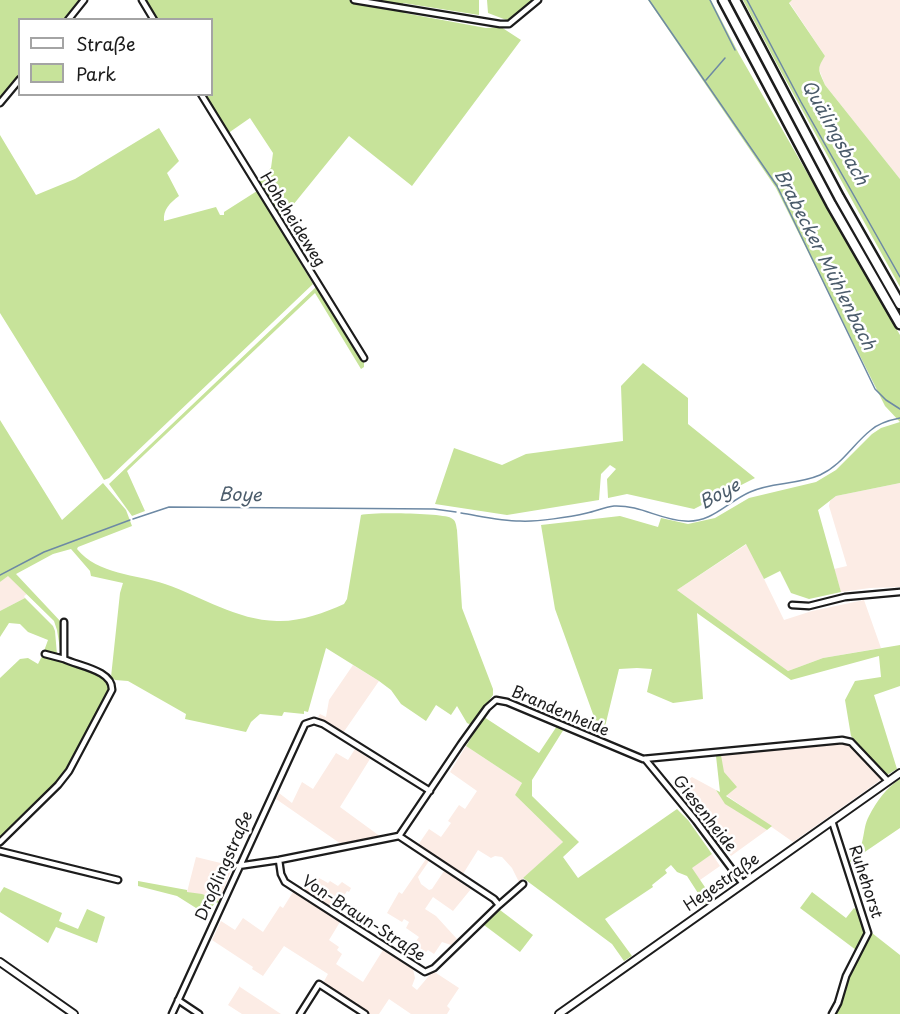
<!DOCTYPE html>
<html>
<head>
<meta charset="utf-8">
<style>
	body { margin:0 }
	#map { position:relative; width:900px; height:1014px; overflow:hidden; background:#fff; font-family:"Playpen Sans",sans-serif }
	canvas { display:block }
	.legend { position:absolute; left:18px; top:18px; width:195px; height:78px; box-sizing:border-box; background:#fff; border:2px solid #a4a4a4; margin:0; padding:8px 10px; list-style:none; font-size:18px; color:#1c1c1c }
	.legend li { display:flex; align-items:center; gap:12px; height:30px }
	.legend b { width:30px; border:2px solid #a4a4a4 }
</style>
</head>
<body>
<div id="map">
<canvas width="900" height="1014"></canvas>
<ul class="legend">
<li><b style="height:8px;background:#fff"></b>Straße</li>
<li><b style="height:16px;background:#c7e39a"></b>Park</li>
</ul>
</div>
<script>
const ctx = document.querySelector('canvas').getContext('2d');
ctx.lineJoin = 'round';
function paint(path, color) {
  ctx.fillStyle = color;
  ctx.fill(path, 'evenodd');
}
function strokePath(path, color, width, dash) {
  ctx.strokeStyle = color;
  ctx.lineWidth = width;
  ctx.lineCap = dash ? 'butt' : 'round';
  ctx.setLineDash(dash || []);
  ctx.stroke(path);
}
function write(font, color, halo, rows, align = 'center') {
  ctx.font = font + ' "Playpen Sans",sans-serif';
  ctx.lineWidth = 5;
  ctx.setLineDash([]);
  ctx.textBaseline = 'middle';
  ctx.strokeStyle = halo;
  ctx.fillStyle = color;
  for (const [text, x, y, turn = 0] of rows) {
    ctx.save();
    ctx.translate(x, y);
    ctx.rotate((+turn || 0) * Math.PI / 180);
    ctx.textAlign = isNaN(turn) ? turn : align;
    if (halo) ctx.strokeText(text, 0, 0);
    ctx.fillText(text, 0, 0);
    ctx.restore();
  }
}
paint(new Path2D(`
	M792,0H900V179L825,85L819,69L820,63L825,56L789,2Z
	M900,483V587L870,588L841,592L834,569L847,566L829,506L830,501L836,496Z
	M747,544L784,620L812,611L864,600L881,648L823,658L788,671L677,590Z
	M8,575L27,594L24,596L25,598L0,611V582Z
	M353,665L379,681L343,733L318,717L320,714L326,717L329,700Z
	M842,742L849,744L882,779L793,842L726,795L721,755Z
	M466,746L522,783L515,795L563,842L519,882L512,868L502,857L495,856L491,858L478,850L463,874L418,845L429,829L441,837L451,823L448,821L459,805L465,809L477,791L450,772Z
	M355,749L370,759L340,807L381,837L341,844L276,799L279,793L292,803L302,782L313,789L336,753L348,760Z
	M692,777L716,790L726,804L767,830L731,856L678,786Z
	M712,854L720,866L700,880L691,868Z
	M196,857L233,866L219,901L187,892Z
	M426,859L429,861L418,877L421,884L429,890L432,889L444,871L471,889L453,911L433,897L425,909L436,916L457,939L451,945L442,942L434,954L428,950L426,952L414,944L419,937L406,928L409,922L404,919L402,922L387,913L399,892L402,894Z
	M319,878L328,883L330,881L338,886L342,882L351,888L349,892L347,891L335,910L303,889L308,881L314,885Z
	M293,892L340,922L329,940L339,947L337,950L342,954L336,964L363,982L383,950L413,969L415,978L412,986L417,990L433,971L459,988L447,1006L450,1009L447,1014H411L389,999L379,1014H369L323,983L328,974L284,946L263,976L252,969L253,967L212,940L221,921L235,930L243,918L263,932L280,906L283,908Z
	M240,986V987L281,1014H242L228,1005Z`), '#fcece5');
paint(new Path2D(`
	M0,0H81L65,19L20,20L19,76L0,100Z
	M144,0H479V15L403,3L404,13L486,28L501,27L521,40L412,186L349,136L280,221L257,182L271,168L273,153L250,118L227,134L202,95L212,94V20L156,19Z
	M487,0H536L509,21L488,13Z
	M648,0H711L739,54L900,335V422L885,406L776,188Z
	M743,0H792L789,3L825,56C816,70 819,70 825,85L900,179V287L779,68Z
	M159,128L179,161L167,173L179,196C170,203 163,209 164,221L216,207L220,215H224V212L257,191L313,284L109,478L104,480L0,313V135L36,195L75,179Z
	M316,287L364,361V367L361,369L315,293L127,471L145,511L132,516L109,484Z
	M643,363L688,398V424L755,478L694,509L627,494L608,498L607,479L616,469L610,465L601,474L599,500L507,515L435,504L454,448L502,465L526,454L623,441L621,386Z
	M0,420L62,520L103,483L126,510L132,526L78,547L77,549C98,575 136,574 165,584C203,597 236,620 277,621C299,622 324,613 344,604L347,599L361,515C372,512 442,513 451,518C456,520 456,525 457,530L462,608L493,689V695L471,725L467,723L457,706L451,715L436,705L426,721L401,704L391,690L379,681L326,648L308,712L304,711V714L284,712L282,716L260,714L251,722L246,732L185,719L186,714L128,681L115,680L111,677L120,593L123,583L91,576L90,571L71,549L53,554L16,574L62,623V652L60,649L57,630L54,621L8,576L0,582Z
	M900,422V483L836,496L818,510L841,592L809,599L791,593L780,571L764,579L746,544L677,590L788,671L823,658L900,645V686L874,695L897,769L887,775L851,736L845,700L855,681L881,677L879,656L791,680L697,613L703,699L673,703L647,692L652,669L637,668L619,669L602,739L555,609L541,525L620,516L658,527L661,518L688,524L715,518L749,498L816,482L836,470L872,434L881,428Z
	M25,598L53,626L55,631L57,655L44,651L48,640L28,632L20,624L9,623L0,637V611Z
	M43,654L101,676C107,680 111,683 109,691L67,771L0,839V678L20,659L28,658L38,664Z
	M484,717L539,753L557,726L564,729L532,780V796L579,842L563,857L578,878L677,809L688,820L712,854L692,868L713,899L705,904L687,876L677,872L671,865L665,870L667,873L652,885L653,887L605,919L632,956L624,961L612,944L523,878L563,842L515,795L522,783L466,746Z
	M721,755L724,772L737,787L726,796L772,826L767,830L725,804L716,790L720,792L716,756Z
	M900,779V828L850,862V860C867,848 861,830 869,816C876,802 887,787 900,779Z
	M138,881L187,890V892L202,894L219,901L218,903L215,902L209,913L196,908L177,896L138,886Z
	M4,887L62,913L59,921L78,929L87,909L105,917L97,943L56,927L48,943L0,912V893Z
	M812,892L846,918L854,908L860,913L866,935L856,950L800,908Z
	M500,910L533,935L520,952L484,925Z
	M872,933L900,955V1014H834L841,1003L848,976Z`), '#c7e39a');
strokePath(new Path2D(`
	M649,0L777,186L875,389L886,400L900,409
	M710,0L735,50
	M747,0L801,102L900,277
	M706,80L725,58
	M461,513C480,516 500,521 520,521C537,522 570,517 587,513C596,511 605,507 614,506C641,505 660,520 685,521C712,523 727,502 750,492C771,482 797,485 820,475C842,465 853,444 871,430C879,423 890,420 900,418
	M133,519L169,507L434,509L456,512
	M0,575L44,552L130,520`), '#6d89a4', 1.5);
const street = new Path2D(`
	M142,0L154,20
	M354,0L500,24H509L538,0
	M68,20L84,0
	M201,94L364,358
	M0,103L20,79
	M792,605L809,606L845,597L900,592
	M45,654L64,659
	M645,759L696,821L743,884
	M0,842L58,785L69,771L112,690C113,670 78,666 64,659V622
	M0,851L118,880
	M279,860L281,874L285,882L425,972L434,968L499,905L494,899L399,836
	M238,866L279,860L399,836L461,744L487,708L496,700L507,702L643,759L842,740L851,742L888,781
	M499,905L523,884
	M178,1000L199,1014
	M172,1014L305,724L314,721L323,724L430,791
	M300,1014L319,984L365,1014
	M832,1014L838,1003L846,976L868,933L832,821`);
const secondary = new Path2D(`
	M0,962L74,1014
	M559,1014L900,773`);
const highway = new Path2D(`
	M723,0L831,204L900,324
	M735,0L839,197L900,304`);
strokePath(street, '#1c1c1c', 9);
strokePath(secondary, '#1c1c1c', 10);
strokePath(highway, '#1c1c1c', 13);
strokePath(street, '#fff', 4.5);
strokePath(secondary, '#fff', 6);
strokePath(highway, '#fff', 8);
write('16px', '#1c1c1c', '#fff', [
	["Hoheheideweg",292,220,58],
	["Brandenheide",560,712,23],
	["Giesenheide",704,814,52],
	["Droßlingstraße",225,866,-66],
	["Ruhehorst",865,882,72],
	["Hegestraße",722,883,-35],
	["Von-Braun-Straße",363,919,33]
]);
write('italic 18px', '#4b5c6b', '#fff', [
	["Quälingsbach",834,133,61],
	["Brabecker Mühlenbach",824,260,63],
	["Boye",720,495,-28],
	["Boye",240,496,1]
]);
</script>
</body>
</html>
